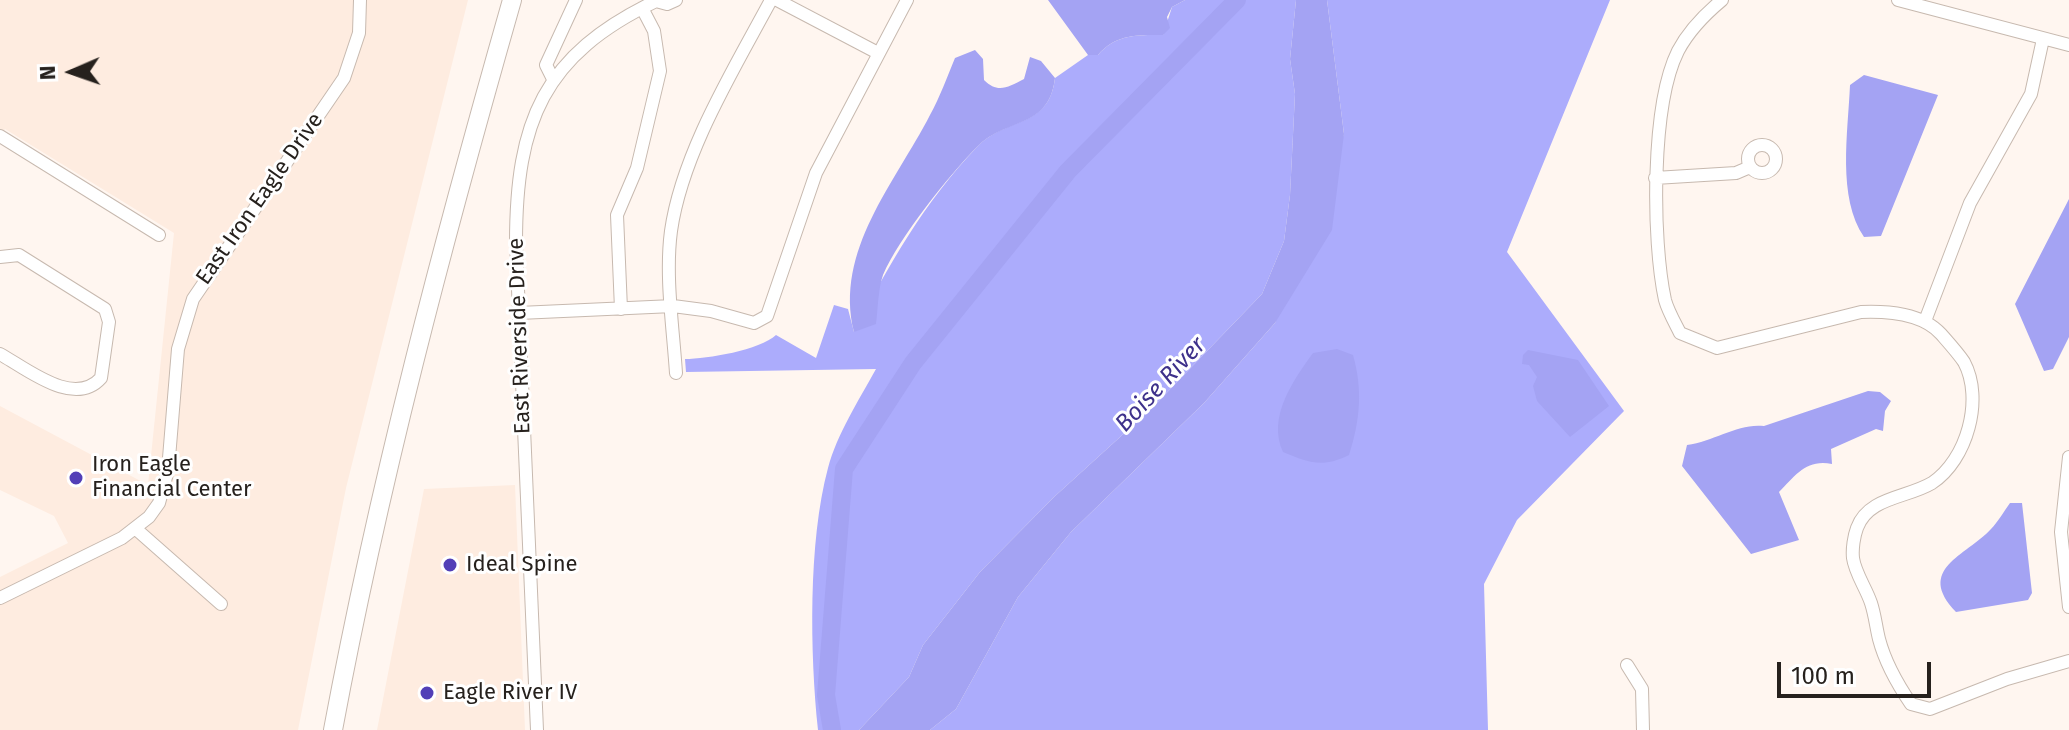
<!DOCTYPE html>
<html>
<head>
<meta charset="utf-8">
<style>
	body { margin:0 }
	#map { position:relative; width:2069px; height:730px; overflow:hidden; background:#fff6f0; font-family:"Fira Sans",sans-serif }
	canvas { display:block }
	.north { position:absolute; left:32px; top:32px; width:80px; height:80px; -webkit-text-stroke:6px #fff; paint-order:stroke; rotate:268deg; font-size:22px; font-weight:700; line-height:32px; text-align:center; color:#26211d }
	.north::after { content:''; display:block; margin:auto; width:28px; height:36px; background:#26211d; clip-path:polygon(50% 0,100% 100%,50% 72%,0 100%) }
	.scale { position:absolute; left:1777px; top:662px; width:154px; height:36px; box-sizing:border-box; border:4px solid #26211d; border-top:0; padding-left:10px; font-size:24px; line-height:28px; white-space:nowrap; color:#26211d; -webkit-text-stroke:6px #fff; paint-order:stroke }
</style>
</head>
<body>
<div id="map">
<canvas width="2069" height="730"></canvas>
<div class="north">N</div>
<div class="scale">100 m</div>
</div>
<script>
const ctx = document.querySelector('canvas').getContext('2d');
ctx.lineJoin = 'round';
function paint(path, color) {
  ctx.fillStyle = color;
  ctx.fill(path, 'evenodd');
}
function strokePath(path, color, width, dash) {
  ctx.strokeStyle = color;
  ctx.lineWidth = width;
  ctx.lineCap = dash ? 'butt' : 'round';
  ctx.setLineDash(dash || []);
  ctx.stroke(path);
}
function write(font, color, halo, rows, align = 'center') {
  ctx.font = font + ' "Fira Sans",sans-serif';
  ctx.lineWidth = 6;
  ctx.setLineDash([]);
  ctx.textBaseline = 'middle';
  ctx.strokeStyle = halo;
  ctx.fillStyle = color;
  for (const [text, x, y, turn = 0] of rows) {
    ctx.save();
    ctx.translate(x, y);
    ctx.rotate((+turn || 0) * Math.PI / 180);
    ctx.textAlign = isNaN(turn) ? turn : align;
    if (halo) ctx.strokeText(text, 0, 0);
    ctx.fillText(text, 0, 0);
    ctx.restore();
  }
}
paint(new Path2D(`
	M0,0H468L346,488L298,730H0V577L68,543L54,516L0,490V406L148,485L174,233L5,129L0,136Z
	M515,485L525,730H377L424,489Z`), '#feece0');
paint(new Path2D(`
	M1185,0H1296L1290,59L1295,94L1290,195L1284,241L1262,294L1152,408L1054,497L980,572L923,645L909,677L859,730H818C810,654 808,542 828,468C837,434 859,400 876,369L686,372L685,359C707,359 760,350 776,335L816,358L834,305L848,309L854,332C888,266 925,201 977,147C1007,116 1049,129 1055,78L1088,55H1098C1116,34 1137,35 1163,35L1172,7Z
	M1327,0H1610L1507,252L1624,411L1517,520L1484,584L1488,730H930L956,709L1018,597L1071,532L1204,403L1275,323L1344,134Z`), '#acacfc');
paint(new Path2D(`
	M1048,0H1185L1172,7L1167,17L1170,28L1163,35C1137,35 1116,34 1098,55H1088Z
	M1296,0H1327L1344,134L1332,230L1275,323L1204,403L1071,532L1018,597L956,709L930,730H859L909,677L923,645L980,572L1054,497L1152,408L1262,294L1284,241L1290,195L1295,94L1290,59Z
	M975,50L983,59L984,80C998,94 1008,87 1024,79L1030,57L1041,61L1055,78C1049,129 1008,117 978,146C949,175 899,238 883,275C878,289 878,309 876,324L854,332C834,251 895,183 930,115C940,97 947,77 955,58Z
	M1864,75L1938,95L1881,236L1864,237C1837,197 1848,133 1850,85Z
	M2069,199V337L2053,369L2044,371L2015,304Z
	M1337,349L1353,355C1363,390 1360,421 1349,455C1323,468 1309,463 1283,452C1267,417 1293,381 1313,353Z
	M1528,350L1578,360L1609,406L1570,437L1537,401L1533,386L1537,377L1529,365L1522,364L1523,355Z
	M1868,391L1880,392L1891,401L1885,411L1883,431L1876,429L1831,449L1832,464C1806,459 1796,475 1779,492L1799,540L1751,554L1682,466L1687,445C1715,441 1738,423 1764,426Z
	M2010,503H2022L2032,593L2028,600L1956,612C1915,569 1966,556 1991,529C1998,522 2004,511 2010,503Z`), '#a4a3f3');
strokePath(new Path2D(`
	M832,730L826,695L844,469L913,363L1068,171L1237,0`), '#a4a3f3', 18);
const minor = new Path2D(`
	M777,0L878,53
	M1722,0C1704,15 1689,30 1678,51C1651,105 1652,240 1665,300C1668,311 1675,323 1680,333L1717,348L1861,312C1888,311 1922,313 1941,334C1948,342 1958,353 1964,362C1984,399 1967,460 1932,483C1907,498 1868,497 1857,528C1854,536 1852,549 1853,558C1855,573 1866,588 1871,603C1875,615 1876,627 1879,639C1885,662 1898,685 1911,704L1930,709L2007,679L2069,661
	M1898,0L2069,45
	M553,79L546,65L576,0
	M0,136L159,235
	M1748 159a14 14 0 1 1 28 0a14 14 0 1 1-28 0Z
	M1655,178L1736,173L1750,167
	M0,257L19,255L105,309L109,322L101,378C74,408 27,369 0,354
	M621,309L617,215L637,168L660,71L654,31L642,8
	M519,313L673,306L711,311L754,323L767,316L816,173L907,0
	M1925,321L1970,203L2031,94L2043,39
	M676,373C673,327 665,276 671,231C682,153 734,69 771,0
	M2069,457L2061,532L2069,607
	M136,529L221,604
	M0,598L122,538L149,517L159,503L168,470L178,349L193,299L344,78L359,33L360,0
	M1627,665L1642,689L1643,730
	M537,730L516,243C516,122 543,55 656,1L667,4L676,0`);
const highway = new Path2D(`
	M333,730C379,483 443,242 512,0`);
strokePath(minor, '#c7b9af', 14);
strokePath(highway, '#c7b9af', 20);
strokePath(minor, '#fff', 12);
strokePath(highway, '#fff', 18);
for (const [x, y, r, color] of [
	[76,478,8,"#523fb7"],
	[450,565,8,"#523fb7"],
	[427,693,8,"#523fb7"]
]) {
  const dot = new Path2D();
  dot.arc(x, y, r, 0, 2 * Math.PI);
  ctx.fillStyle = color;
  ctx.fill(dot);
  strokePath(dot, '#fff', 3);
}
write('22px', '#26211d', '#fff', [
	["East Iron Eagle Drive",260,199,-55],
	["East Riverside Drive",520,336,-92]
]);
write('22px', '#26211d', '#fff', [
	["Iron Eagle",92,465],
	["Financial Center",92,490],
	["Ideal Spine",466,565],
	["Eagle River IV",443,693]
], 'left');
write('italic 24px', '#3e318b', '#fff', [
	["Boise River",1161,385,-47]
]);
</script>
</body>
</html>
